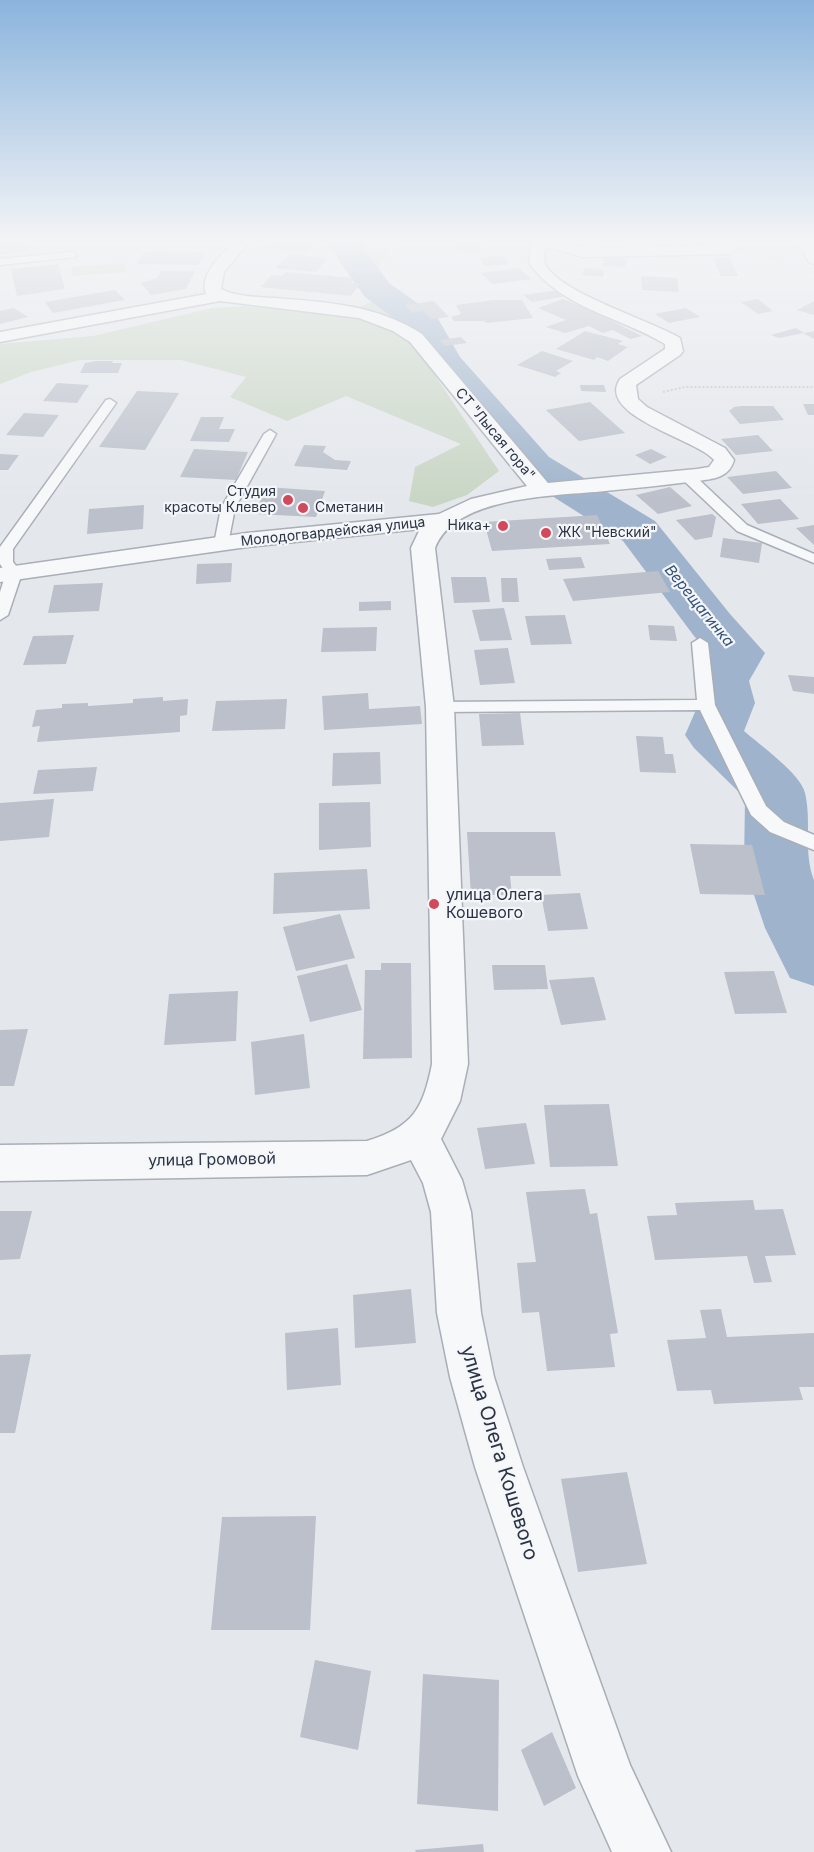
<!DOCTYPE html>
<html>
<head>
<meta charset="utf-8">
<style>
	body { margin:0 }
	canvas { display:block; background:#e4e7ec }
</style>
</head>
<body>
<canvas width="814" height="1852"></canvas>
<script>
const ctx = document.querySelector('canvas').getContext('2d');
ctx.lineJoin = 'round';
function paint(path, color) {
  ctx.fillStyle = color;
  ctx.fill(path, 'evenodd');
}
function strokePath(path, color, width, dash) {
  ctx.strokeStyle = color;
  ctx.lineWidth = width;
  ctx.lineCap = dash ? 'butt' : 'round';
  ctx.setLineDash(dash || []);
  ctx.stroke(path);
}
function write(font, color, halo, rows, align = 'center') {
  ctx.font = font + ' Inter,sans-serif';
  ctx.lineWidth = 4.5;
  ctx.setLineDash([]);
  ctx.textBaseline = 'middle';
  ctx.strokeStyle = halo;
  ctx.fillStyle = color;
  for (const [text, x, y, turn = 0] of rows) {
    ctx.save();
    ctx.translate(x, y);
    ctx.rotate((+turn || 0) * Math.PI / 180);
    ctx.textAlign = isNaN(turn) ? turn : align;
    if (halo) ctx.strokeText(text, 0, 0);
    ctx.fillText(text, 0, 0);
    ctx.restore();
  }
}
paint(new Path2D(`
	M364,241H399L375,272L399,310L412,341L499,471L467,495L433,507L409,501L415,467L461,444L346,396L287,421L230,397L246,377L181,360H80L31,372L0,384V344L93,336L212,308L243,306L328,314L364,305L380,298L337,246Z
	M125,263L127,272L72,276L71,267Z`), '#c9d6c5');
paint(new Path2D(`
	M329,241H359L389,283L437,317L460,357L549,457L655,521L730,614L765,653L749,681L755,703L744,731C760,745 801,774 805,793C812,822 803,852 814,880V986L790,978L765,928L744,865L745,798L694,748L685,735L699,703L695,681L711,655L694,636L623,541L519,475L431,369L410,330L365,297L341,264Z`), '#9fb4cc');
paint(new Path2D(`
	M271,241H316V243L305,252L266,248Z
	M0,243L29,244L31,252L0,255Z
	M458,244H481L479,253L456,252Z
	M157,251L205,252L198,265L136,264L144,252Z
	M290,254L329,258L316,272L275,268Z
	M504,256L508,265L484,266L480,257Z
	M603,256L626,257V267L603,266Z
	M713,258H729L738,276H721Z
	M58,264L65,289L17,296L11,269Z
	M519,268L531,279L492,284L481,273Z
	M584,268L604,270L603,277L582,275Z
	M161,271H195L186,289L151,295L141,283L157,278Z
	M286,272L355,278L351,283L360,284L351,296L261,287L272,275L281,276Z
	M641,276L677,278L679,292L642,290Z
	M115,290L125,300L53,313L45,302Z
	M558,290L566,296L532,302L523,295Z
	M563,299L592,311L642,336L630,339L613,330L603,333L589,326L565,333L546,327L566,320L538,308Z
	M758,299L773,311L758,314L741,302Z
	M494,300H522L533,318L486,323L484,321H454L451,317L461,314L456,305Z
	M434,301L449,317L431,319L423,311L412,313L405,305Z
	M814,301V315L797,310Z
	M14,308L28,317L0,324V311Z
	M686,308L700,317L669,323L655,314Z
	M796,328L804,333L814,331V339L803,333L779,338L771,335Z
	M585,331L623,341L618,344L628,347L608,361L597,357L594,360L556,349Z
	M461,337L467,343L445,346L439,340Z
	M542,351L573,361L556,371L561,373L555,377L517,365Z
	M96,361H113L112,363H122L118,373H80L85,363Z
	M57,383L89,385L77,403L43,401Z
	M580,385H604L606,392L581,391Z
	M137,391L179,393L145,450L99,447Z
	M590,402L625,433L579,441L546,410Z
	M803,404H814V415H808Z
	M742,406H773L784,420L740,424L729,411L734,407Z
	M24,413L59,415L43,437L6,435Z
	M201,417H224L219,429H235L229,442L190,441Z
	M758,435L773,451L736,455L721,439Z
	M304,445L326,446L323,452L335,460L351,461L347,470L294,466Z
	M194,449L248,452L236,480L180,477Z
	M651,449L667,457L650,464L635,455Z
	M0,454L19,455L8,470H0Z
	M776,471L792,488L743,494L727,477Z
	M266,487L325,491L316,517L255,514Z
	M670,487L692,506L658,514L636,495Z
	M780,499L799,519L758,524L741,504Z
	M144,505L143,529L87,534L89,509Z
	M712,514L716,517L712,537L695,540L676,520Z
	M597,515L610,544L492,551L484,522Z
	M814,525V545L796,528Z
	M723,538L762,543L759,563L720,557Z
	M581,557L585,568L549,570L546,559Z
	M232,563L231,582L196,584L197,564Z
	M658,571L670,592L573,601L563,579Z
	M451,577H486L490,602L454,603Z
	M501,578H517L519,602H502Z
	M103,583L99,611L48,613L54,585Z
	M391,601V610L359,611V602Z
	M504,608L512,640L480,641L472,610Z
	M565,615L572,644L531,645L525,616Z
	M648,625L674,626L677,641L650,640Z
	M377,627L376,651L321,652L323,628Z
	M74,635L66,664L23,665L33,636Z
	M508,648L515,683L480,685L474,650Z
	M788,675L814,677V694L793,691Z
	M368,693L369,709L420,706L422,724L324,730L322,696Z
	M163,697V701L188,699L187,715L180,716V732L37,742L40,726L32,727L36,710L62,708V704L88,703V706L133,703V699Z
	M287,699L285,729L212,731L216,701Z
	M520,713L524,745L482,746L479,714Z
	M636,736L663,737L665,754H673L676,773L640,772Z
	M380,752L381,784L332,786L333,753Z
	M97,767L93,791L33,794L38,770Z
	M54,799L49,837L0,841V803Z
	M370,802L371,847L319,850V803Z
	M467,832H555L561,876H510L512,895H471Z
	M690,844L752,845L765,895L700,894Z
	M367,869L370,909L273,914L274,873Z
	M580,893L588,929L548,931L541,895Z
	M340,914L355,958L296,971L283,927Z
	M381,963H411L412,1058L363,1059L365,970H381Z
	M347,964L362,1010L310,1022L297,976Z
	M492,965H545L548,989L494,990Z
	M774,971L787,1013L735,1014L724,972Z
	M594,977L606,1020L561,1025L549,980Z
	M238,991L236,1041L164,1045L169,994Z
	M28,1029L14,1086H0V1030Z
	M304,1034L310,1088L255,1095L251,1042Z
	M609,1104L618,1166L550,1167L544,1105Z
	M526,1123L535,1164L485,1169L477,1128Z
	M585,1189L590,1214L597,1213L618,1333L610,1334L615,1367L547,1371L539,1312L522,1313L517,1263L536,1262L526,1192Z
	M753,1200L755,1210L783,1209L796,1255L765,1256L772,1282L754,1283L747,1256L655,1260L647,1216L677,1215L675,1203Z
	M0,1211H32L20,1259L0,1260Z
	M411,1289L416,1343L355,1348L353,1295Z
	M721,1309L727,1337L814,1333V1387H799L803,1400L714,1404L711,1390L677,1391L667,1340L706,1338L700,1310Z
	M338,1328L341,1385L287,1390L285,1333Z
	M31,1354L15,1433H0V1355Z
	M627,1472L647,1564L578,1572L561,1479Z
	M316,1516L310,1630H211L222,1517Z
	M315,1660L371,1671L358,1750L300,1737Z
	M423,1674L499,1680L498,1811L417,1804Z
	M552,1732L576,1788L544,1806L521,1750Z
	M483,1844L484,1852H416L415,1850Z`), '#bbc0ca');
const service = new Path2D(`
	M72,252L77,255L75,257L0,265V259Z
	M110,399L116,403L13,549V562L22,573L8,615L0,620V592L6,573L0,564V547L106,400Z
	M270,430L276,434L235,508L228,544L221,548L216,547L214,544L221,508L264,434Z
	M687,472L692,473L747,525L814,554V563L737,531L682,479L680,476Z
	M700,638L708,643L715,705L766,806L784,822L814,835V850L770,832L751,815L700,710L440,712L431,707L440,702L697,700L692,643Z`);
const minor = new Path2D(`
	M235,241H250L224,272L221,289C237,297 258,297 275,298C327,302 377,305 422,334L548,483L697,469L709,467L714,460C699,440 595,416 620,379L665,349V344C620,317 561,308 529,263L531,245C548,234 566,247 585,247C633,249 682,245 730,244L738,249L730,254L583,257L548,247L544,250C544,254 544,260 545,264C559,293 650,320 680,338L683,351L680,355L636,385L638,399L647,407L725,448L734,460C729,478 713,479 697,481C666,485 636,488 605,491C558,496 455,495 435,548L454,707L468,1064L460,1101L441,1139L462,1180L471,1212L481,1313L494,1377L523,1467L630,1765L671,1852H612L578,1776L475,1467L450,1377L437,1313L431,1212L423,1183L411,1160L367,1175L0,1181V1145L367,1141C413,1127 423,1109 432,1064L426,707L411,548L420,529L247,547L0,582V568L247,533L439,514L471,499L527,486L410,342L393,331L359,318L220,301L0,342V332L206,294C199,274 222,254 235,241Z
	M797,241H811L814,245V264L809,262Z`);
strokePath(service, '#a9aeb7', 3);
strokePath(minor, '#a9aeb7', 3);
strokePath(new Path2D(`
	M756,254L778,259
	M663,392L685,387H814`), '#c2c5cb', 2, [2, 2]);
paint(service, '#f7f8fa');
paint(minor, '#f7f8fa');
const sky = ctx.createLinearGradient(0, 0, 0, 500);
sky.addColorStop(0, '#8bb4dd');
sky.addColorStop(0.48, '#f3f4f6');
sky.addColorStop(1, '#f3f4f600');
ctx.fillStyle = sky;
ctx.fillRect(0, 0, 814, 500);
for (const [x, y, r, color] of [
	[288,500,6,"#d1495b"],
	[303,508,6,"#d1495b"],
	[503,526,6,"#d1495b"],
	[546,533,6,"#d1495b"],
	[434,904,6,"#d1495b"]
]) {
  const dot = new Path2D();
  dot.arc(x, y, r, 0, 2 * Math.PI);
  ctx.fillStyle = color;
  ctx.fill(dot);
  strokePath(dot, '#f4f6f9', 2);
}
write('14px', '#2b3445', '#f4f6f9', [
	["СТ \"Лысая гора\"",495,434,50],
	["Молодогвардейская улица",333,532,-6]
]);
write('14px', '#2b3445', '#f4f6f9', [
	["Студия",276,492],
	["красоты Клевер",276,508],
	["Сметанин",315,508,"left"],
	["Ника+",491,526],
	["ЖК \"Невский\"",558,533,"left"]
], 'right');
write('italic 15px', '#34527a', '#f4f6f9', [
	["Верещагинка",699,606,51]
]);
write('16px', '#2b3445', '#f4f6f9', [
	["улица Олега",446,895],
	["Кошевого",446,913]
], 'left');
write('16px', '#2b3445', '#f4f6f9', [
	["улица Громовой",212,1160,-1]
]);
write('20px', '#2b3445', '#f4f6f9', [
	["улица Олега Кошевого",499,1453,73]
]);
</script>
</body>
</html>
